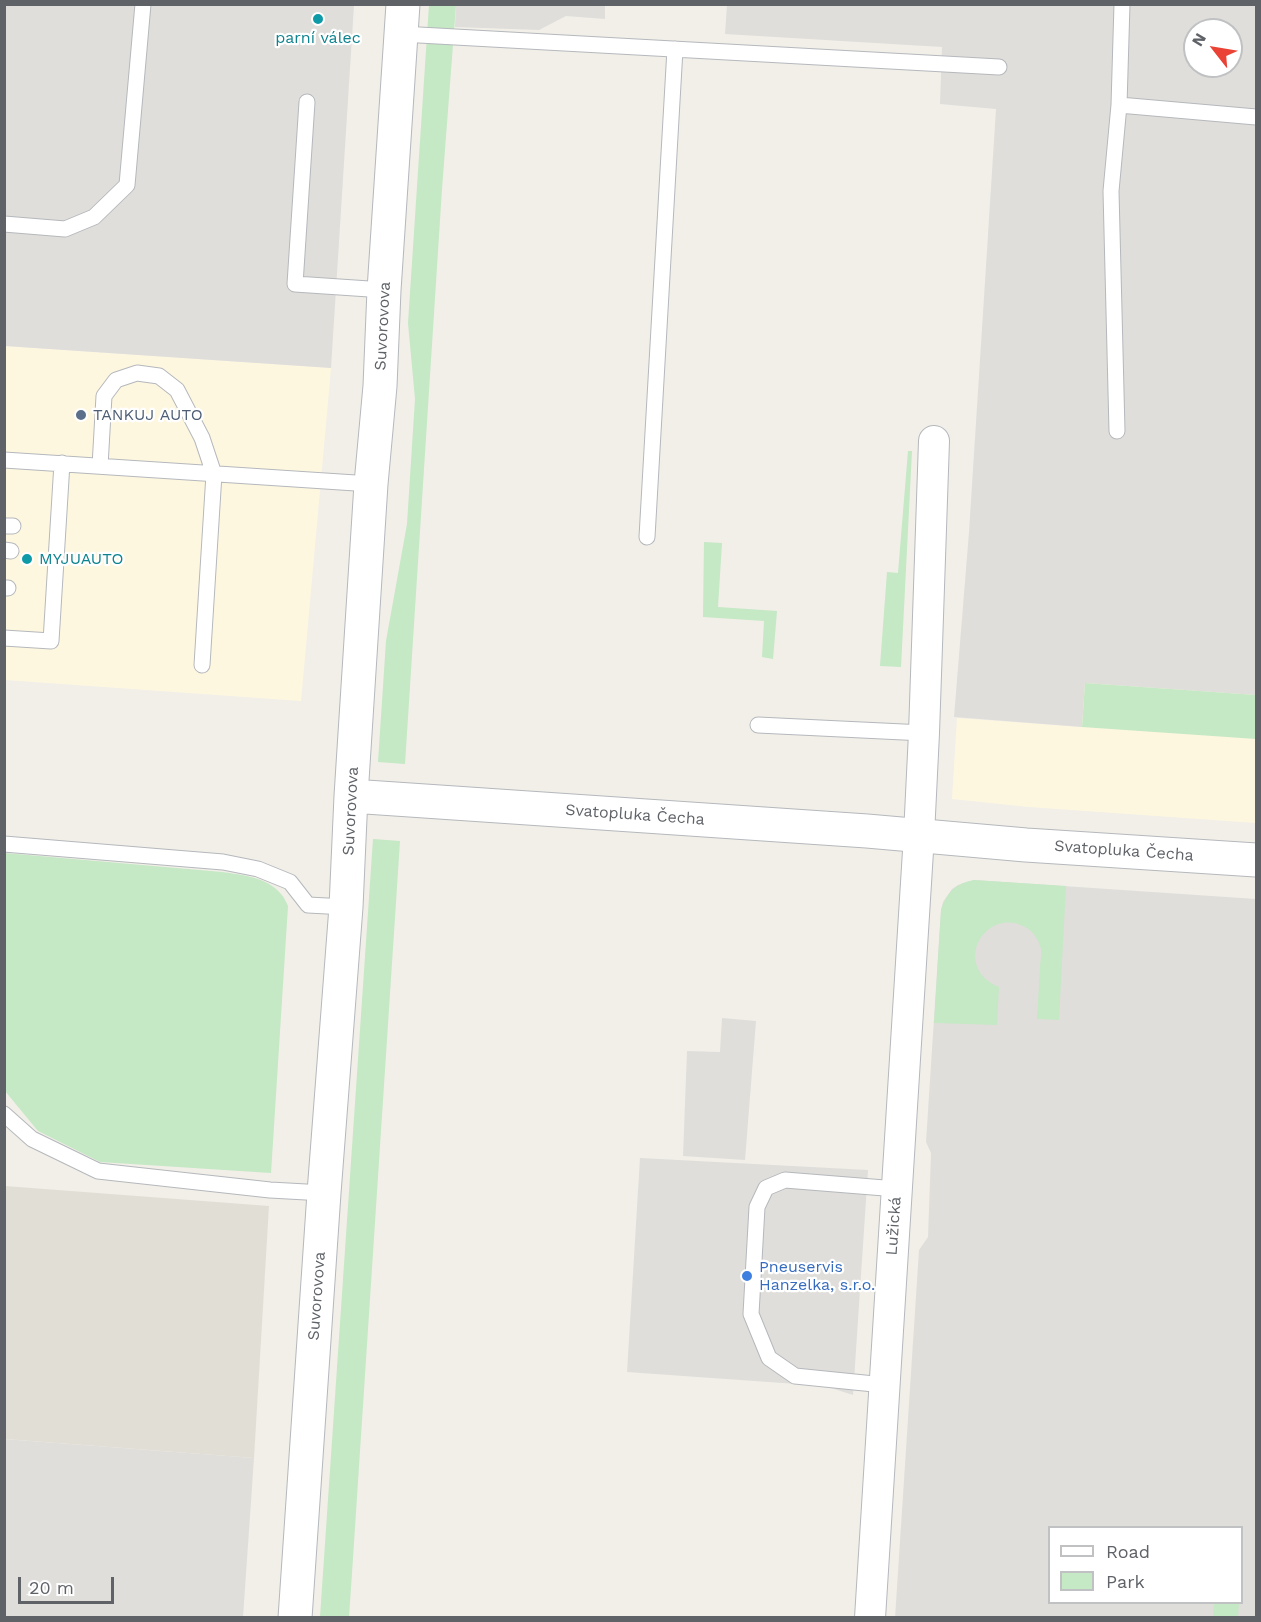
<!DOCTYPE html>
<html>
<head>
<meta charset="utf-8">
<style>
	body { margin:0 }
	#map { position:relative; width:1261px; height:1622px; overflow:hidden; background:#f1efe8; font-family:"Work Sans",sans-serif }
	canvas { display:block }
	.frame { position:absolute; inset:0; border:6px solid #5f6368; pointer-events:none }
	.legend { position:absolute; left:1048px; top:1526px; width:195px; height:78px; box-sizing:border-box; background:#fff; border:2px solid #bfc1c3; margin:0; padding:8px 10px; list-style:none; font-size:18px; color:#5f6368 }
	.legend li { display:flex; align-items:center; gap:12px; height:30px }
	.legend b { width:30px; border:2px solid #bfc1c3 }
	.north { position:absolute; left:1183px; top:18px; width:60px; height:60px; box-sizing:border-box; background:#fff; border:2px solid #bfc1c3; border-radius:50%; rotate:301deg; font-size:16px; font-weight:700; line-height:24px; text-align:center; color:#5f6368 }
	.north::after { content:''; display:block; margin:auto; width:21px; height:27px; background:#ea4335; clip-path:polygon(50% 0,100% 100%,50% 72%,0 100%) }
	.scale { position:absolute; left:18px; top:1577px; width:96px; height:27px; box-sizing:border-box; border:3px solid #5f6368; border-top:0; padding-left:8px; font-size:18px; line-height:21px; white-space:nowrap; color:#5f6368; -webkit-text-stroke:4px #fff; paint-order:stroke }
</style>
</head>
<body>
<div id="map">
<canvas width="1261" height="1622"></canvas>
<div class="frame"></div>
<ul class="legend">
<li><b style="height:8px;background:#fff"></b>Road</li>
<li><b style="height:16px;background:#c5e8c5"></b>Park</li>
</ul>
<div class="north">N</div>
<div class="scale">20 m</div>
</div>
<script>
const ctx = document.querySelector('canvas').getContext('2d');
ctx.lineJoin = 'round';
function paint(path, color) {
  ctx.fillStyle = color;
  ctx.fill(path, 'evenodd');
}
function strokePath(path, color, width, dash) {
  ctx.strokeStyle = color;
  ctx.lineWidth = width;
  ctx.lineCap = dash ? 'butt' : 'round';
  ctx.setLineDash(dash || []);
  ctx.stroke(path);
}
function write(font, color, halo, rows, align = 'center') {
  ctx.font = font + ' "Work Sans",sans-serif';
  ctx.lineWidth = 4.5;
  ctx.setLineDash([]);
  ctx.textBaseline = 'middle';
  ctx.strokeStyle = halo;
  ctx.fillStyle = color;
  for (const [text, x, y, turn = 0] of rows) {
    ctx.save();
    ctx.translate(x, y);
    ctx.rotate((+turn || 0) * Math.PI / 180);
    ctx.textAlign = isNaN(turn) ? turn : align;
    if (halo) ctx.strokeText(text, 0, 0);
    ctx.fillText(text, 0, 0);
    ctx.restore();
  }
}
paint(new Path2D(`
	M4,346L331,368L301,701L5,680Z
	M1085,683L1256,695V823L1029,807L952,799L957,718L1081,727Z`), '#fef7e0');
paint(new Path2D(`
	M4,5H354L331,368L5,346Z
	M456,5H605V19L566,16L539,30L455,27Z
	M727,5H1256V695L1085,683L1082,727L954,717L969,532L996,109L940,104L942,47L725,34ZM1195,30H1231V66H1195Z
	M974,880L1256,899V1617L895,1618L919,1250L928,1237L931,1153L926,1142L941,910L943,902L952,889L958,885ZM1050,1528H1242V1602H1050Z
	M722,1018L756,1021L745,1160L683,1156L687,1051L720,1052Z
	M640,1158L868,1170L853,1395L825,1386L627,1372Z
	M4,1439L254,1458L243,1617H5Z`), '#e0deda');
paint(new Path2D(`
	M5,1186L269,1206L254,1458L5,1439Z`), '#e1ded6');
paint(new Path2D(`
	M429,5H456L442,189L405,764L378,762L386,641L407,524L415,399L408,323Z
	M908,451H912L901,667L880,666L887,572L898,573Z
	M704,542L722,543L718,607L777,611L773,659L762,657L764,621L703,617Z
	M1085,683L1256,695V739L1082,727Z
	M373,839L400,841L352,1573L349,1617H320Z
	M5,853L222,872C242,875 267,877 281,894C284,897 286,902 288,906L271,1173L100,1162L38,1131L5,1091Z
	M974,880L1066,886L1059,1020L1037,1019C1038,1002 1039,985 1040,968C1040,962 1042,955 1041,949C1039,940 1033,931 1025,927C990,908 957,954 987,980C990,983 995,985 999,987L997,1025L934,1023L941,910C946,893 956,883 974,880Z
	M1214,1603H1239L1238,1617H1213Z`), '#c5e8c5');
const service = new Path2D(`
	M401,34L999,67
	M307,102L295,284L384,290
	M1119,105L1256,117
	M4,224L65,229L94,217L127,185L143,4
	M1117,431L1111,191L1119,105L1122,4
	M4,460L371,484
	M100,466L104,396L116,380L137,373L159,376L177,390L202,438L214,474L202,665
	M4,526H13
	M647,537L675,49
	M4,550L11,551
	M4,588H8
	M4,638L51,641L62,463
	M758,725L924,733
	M4,844L223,862L258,869L290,882L308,905L346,907
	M4,1114L32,1139L98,1171L270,1190L324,1193
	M884,1385L795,1376L769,1358L751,1314L757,1207L766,1188L785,1180L897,1189`);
const minor = new Path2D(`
	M870,1618L919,835L924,733L934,441`);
const tertiary = new Path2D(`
	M351,796L867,831L1026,845L1256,860
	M295,1618L324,1193L346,907L351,796L371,484L380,386L384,290L403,4`);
strokePath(service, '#b5b8bc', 17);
strokePath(minor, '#b5b8bc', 32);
strokePath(tertiary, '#b5b8bc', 35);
strokePath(service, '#fff', 15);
strokePath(minor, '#fff', 30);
strokePath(tertiary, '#fff', 33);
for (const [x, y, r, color] of [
	[318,19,6,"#0f9aa8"],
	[81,415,6,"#5c6f8a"],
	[27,559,6,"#0f9aa8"],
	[747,1276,6,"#3f7fe0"]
]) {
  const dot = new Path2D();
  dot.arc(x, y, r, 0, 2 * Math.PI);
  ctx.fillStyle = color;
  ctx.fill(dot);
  strokePath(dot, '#fff', 2);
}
write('16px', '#0d838f', '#fff', [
	["parní válec",318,38],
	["MYJUAUTO",39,559,"left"]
]);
write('16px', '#5f6368', '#fff', [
	["Suvorovova",383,326,-87],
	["Suvorovova",351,811,-87],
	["Svatopluka Čecha",635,815,4],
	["Svatopluka Čecha",1124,851,4],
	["Lužická",894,1226,-86],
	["Suvorovova",317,1296,-86]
]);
write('16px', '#4e5e75', '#fff', [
	["TANKUJ AUTO",93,415]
], 'left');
write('16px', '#366cbe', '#fff', [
	["Pneuservis",759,1267],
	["Hanzelka, s.r.o.",759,1285]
], 'left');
</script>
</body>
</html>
